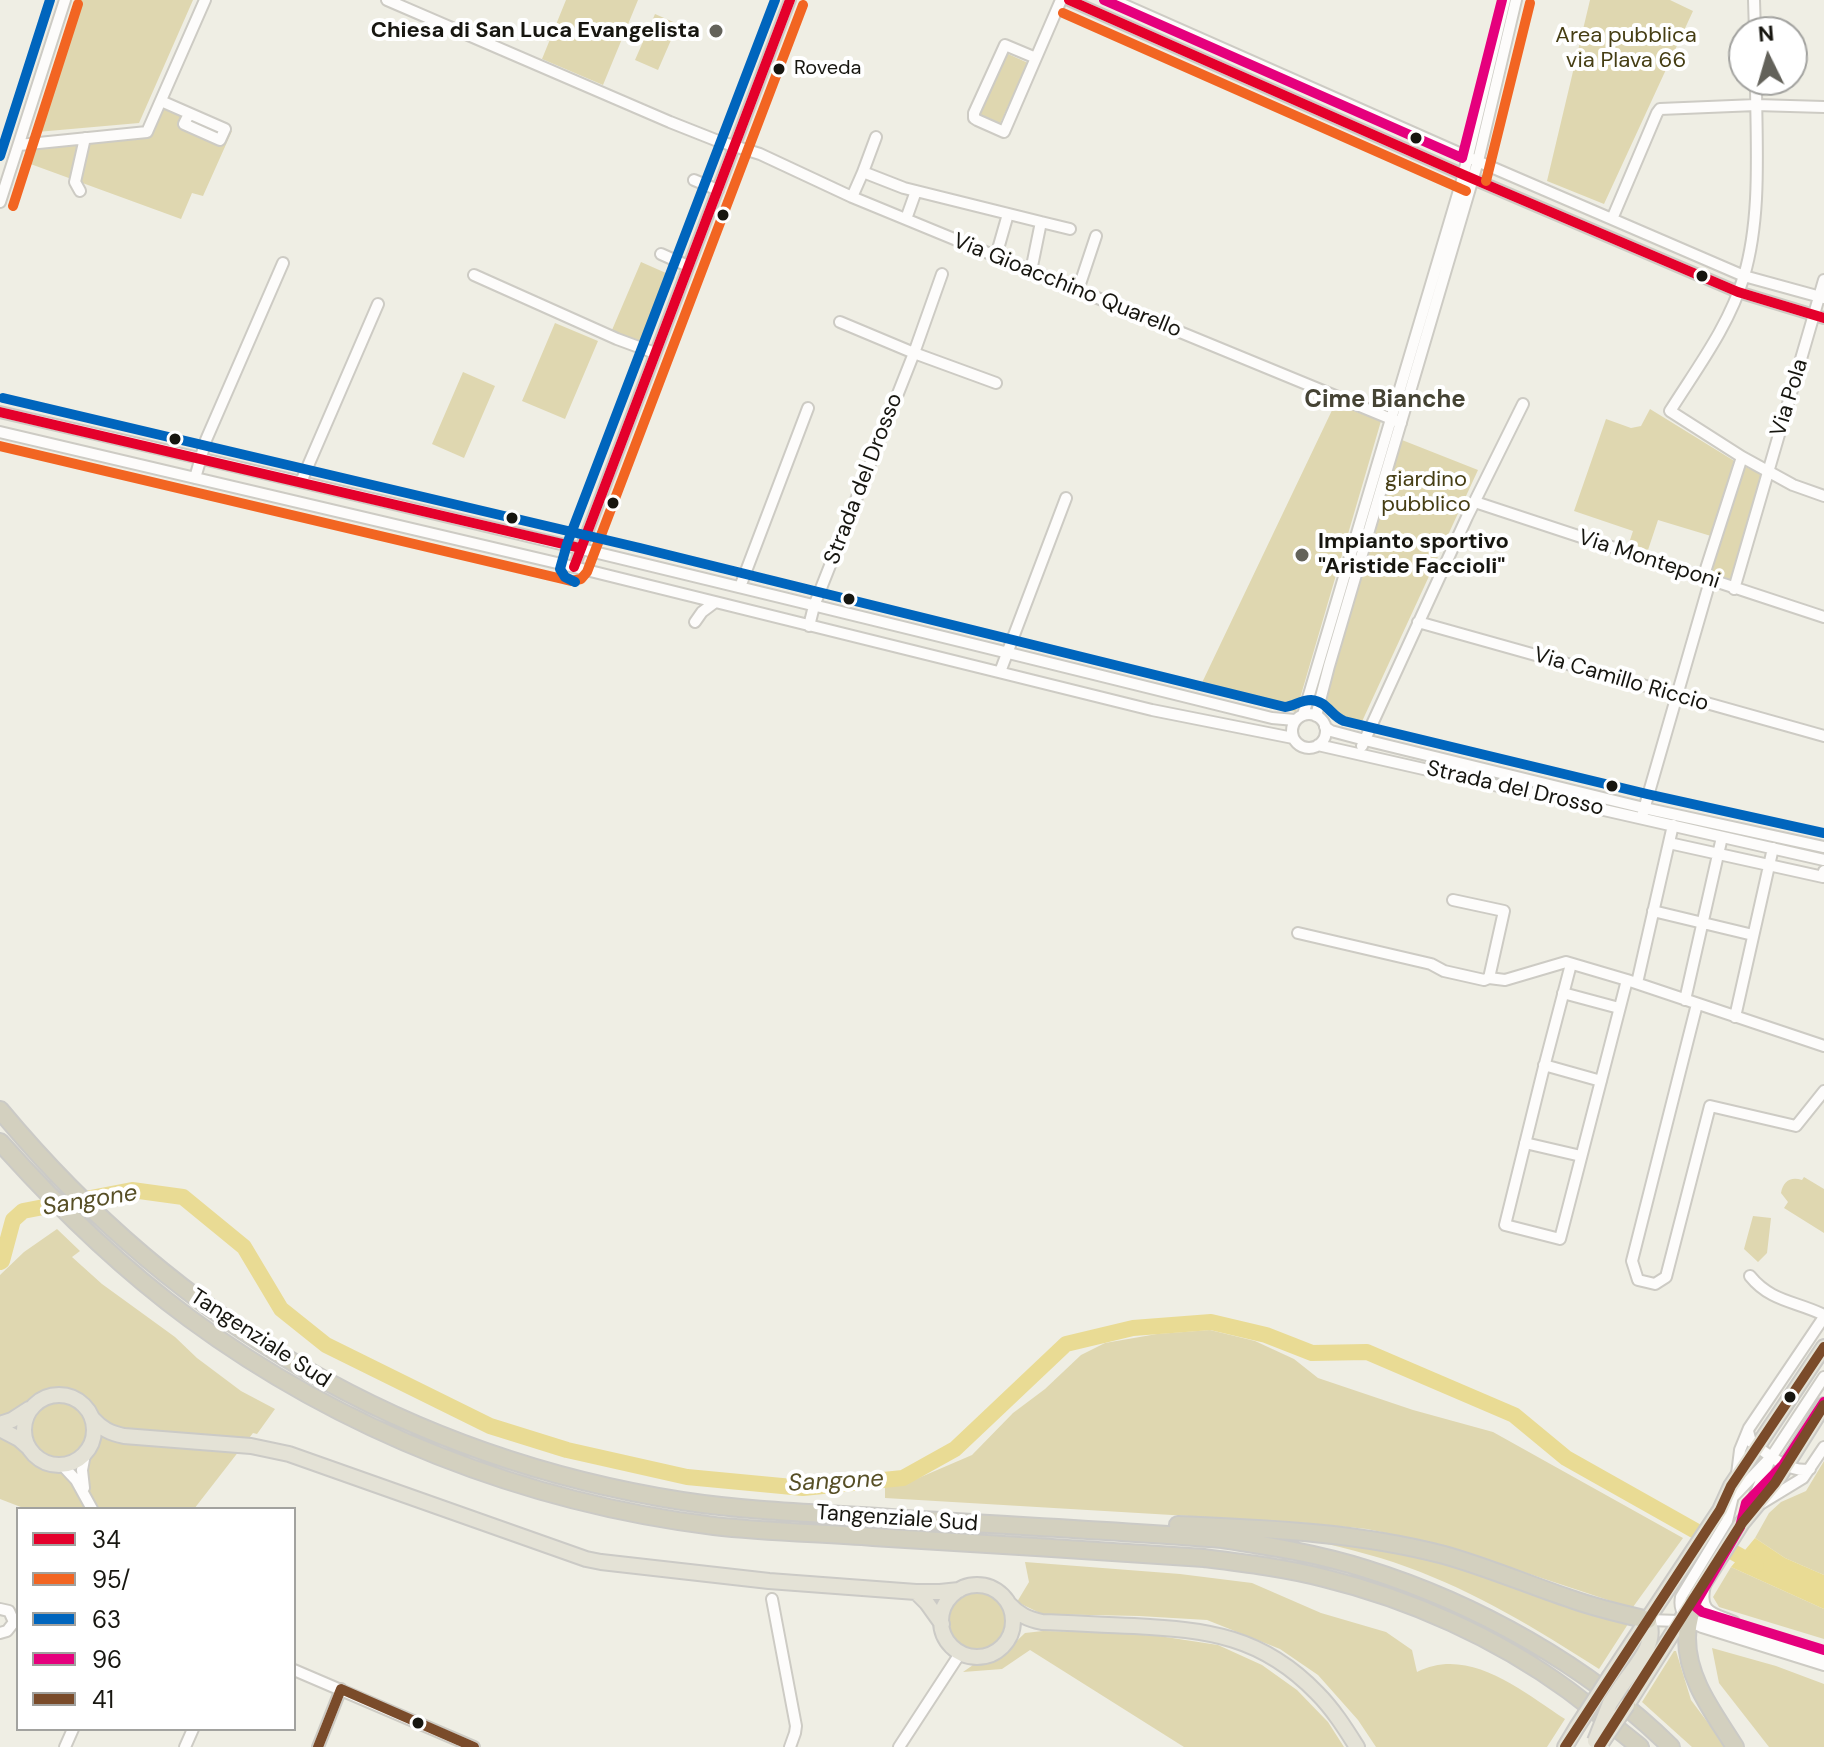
<!DOCTYPE html>
<html>
<head>
<meta charset="utf-8">
<style>
	body { margin:0 }
	#map { position:relative; width:1824px; height:1747px; overflow:hidden; background:#efeee4; font-family:"DM Sans",sans-serif }
	canvas { display:block }
	.legend { position:absolute; left:16px; top:1507px; width:280px; height:224px; box-sizing:border-box; background:#fff; border:2px solid #a2a29f; margin:0; padding:10px 14px; list-style:none; font-size:24px; color:#171610 }
	.legend li { display:flex; align-items:center; gap:16px; height:40px }
	.legend b { width:40px; border:2px solid #a2a29f }
	.north { position:absolute; left:1728px; top:16px; width:80px; height:80px; box-sizing:border-box; background:#fff; border:2px solid #a2a29f; border-radius:50%; rotate:355deg; font-size:22px; font-weight:700; line-height:32px; text-align:center; color:#171610 }
	.north::after { content:''; display:block; margin:auto; width:28px; height:36px; background:#63625a; clip-path:polygon(50% 0,100% 100%,50% 72%,0 100%) }
</style>
</head>
<body>
<div id="map">
<canvas width="1824" height="1747"></canvas>
<ul class="legend">
<li><b style="height:10px;background:#e4002b"></b>34</li>
<li><b style="height:10px;background:#f26522"></b>95/</li>
<li><b style="height:10px;background:#0065bd"></b>63</li>
<li><b style="height:10px;background:#e5007d"></b>96</li>
<li><b style="height:10px;background:#7a4b2a"></b>41</li>
</ul>
<div class="north">N</div>
</div>
<script>
const ctx = document.querySelector('canvas').getContext('2d');
ctx.lineJoin = 'round';
function paint(path, color) {
  ctx.fillStyle = color;
  ctx.fill(path, 'evenodd');
}
function strokePath(path, color, width, dash) {
  ctx.strokeStyle = color;
  ctx.lineWidth = width;
  ctx.lineCap = dash ? 'butt' : 'round';
  ctx.setLineDash(dash || []);
  ctx.stroke(path);
}
function write(font, color, halo, rows, align = 'center') {
  ctx.font = font + ' "DM Sans",sans-serif';
  ctx.lineWidth = 8;
  ctx.setLineDash([]);
  ctx.textBaseline = 'middle';
  ctx.strokeStyle = halo;
  ctx.fillStyle = color;
  for (const [text, x, y, turn = 0] of rows) {
    ctx.save();
    ctx.translate(x, y);
    ctx.rotate((+turn || 0) * Math.PI / 180);
    ctx.textAlign = isNaN(turn) ? turn : align;
    if (halo) ctx.strokeText(text, 0, 0);
    ctx.fillText(text, 0, 0);
    ctx.restore();
  }
}
paint(new Path2D(`
	M79,0H193L139,123L37,132Z
	M566,0H638L603,85L542,59Z
	M1590,0H1670L1693,11L1604,204L1547,181Z
	M655,14L678,24L658,70L635,60Z
	M1006,53L1028,63L999,126L977,115Z
	M165,103L232,131L203,196L192,193L181,219L25,162L29,147L149,135Z
	M641,262L675,277L645,345L612,330Z
	M555,323L598,341L565,419L522,401Z
	M463,372L495,386L464,458L432,444Z
	M1335,404L1381,421L1296,712L1199,689Z
	M1650,409L1736,462L1714,531L1711,536L1658,520L1648,550L1629,543L1633,531L1574,511L1606,419L1631,428L1641,426Z
	M1402,440L1478,470L1359,728C1340,723 1327,720 1327,697L1355,595Z
	M1742,465L1764,476L1734,583L1708,574Z
	M1804,1177L1824,1189V1233L1784,1208L1788,1202L1781,1193C1783,1181 1791,1176 1802,1180Z
	M1753,1216L1771,1218L1767,1253L1758,1262L1744,1249Z
	M57,1229L80,1251L72,1257L102,1284L175,1337L197,1358L241,1391L275,1409L257,1434L253,1433L194,1509H26L0,1499V1275L24,1252Z
	M1210,1330L1255,1341L1294,1359L1318,1378L1413,1410L1493,1432L1683,1538L1633,1607L1617,1603L1439,1544L1367,1529L1307,1523L885,1498V1486H900L972,1455L1013,1413L1045,1389L1081,1355L1105,1343L1157,1334Z
	M1824,1461V1575L1785,1558L1755,1538L1769,1513L1781,1502L1806,1491Z
	M1299,1537L1409,1552L1630,1621L1599,1669C1537,1629 1476,1592 1407,1567C1372,1554 1335,1546 1299,1537Z
	M1025,1562L1180,1574L1252,1583L1321,1613L1386,1632L1412,1650L1417,1672C1469,1645 1523,1692 1565,1719L1547,1747H1376L1358,1720L1318,1675L1280,1649L1207,1620L1139,1616L1042,1614L1017,1602L1029,1582Z
	M1731,1567L1824,1609V1639L1719,1607L1713,1597Z
	M947 1621a30 30 0 1 1 60 0a30 30 0 1 1-60 0Z
	M1043,1631L1099,1632L1159,1636L1218,1645L1262,1665L1297,1690L1328,1722L1344,1747H1184L1030,1650L1002,1669L963,1672L973,1665L999,1658L1025,1633Z
	M1712,1648L1776,1666L1824,1684V1747H1769L1719,1683Z
	M1674,1651H1676L1691,1700L1726,1747H1692L1642,1702Z`), '#dfd7b0');
paint(new Path2D(`
	M1755,1538L1785,1558L1824,1575V1609L1731,1567Z`), '#e9db94');
strokePath(new Path2D(`
	M0,1262L2,1261L13,1220L23,1211L132,1190L183,1197L244,1247L281,1309L326,1345L490,1426L567,1450L687,1477L803,1488L903,1478L955,1449L1066,1344L1133,1328L1211,1322L1266,1335L1312,1353L1367,1352L1514,1415L1566,1458L1756,1565`), '#e9db94', 16);
const minor = new Path2D(`
	M387,0L670,122L718,141L760,154L852,197L1401,423
	M1069,0L1464,175L1738,292L1824,318
	M1113,0L1468,157L1744,276L1824,298
	M1754,0L1755,32
	M1036,58L1005,45L974,113V118L977,120L1004,132L1061,0
	M1756,80C1756,143 1762,215 1744,276C1729,326 1697,368 1670,411L1742,457L1793,485L1824,496
	M161,101L225,129L220,140L184,124L189,114
	M19,145L147,132L205,0
	M863,172L876,137
	M694,180L718,190
	M80,191L75,182L85,138
	M852,197L863,172L904,188L1041,222L1031,271
	M0,202L65,0
	M906,219L916,191
	M1612,219L1657,113L1660,109L1756,105L1824,107
	M1041,222L1070,229
	M661,254L688,266
	M996,256L1008,214
	M474,275L617,339L655,353
	M1078,290L1096,236
	M840,322L914,353L996,383
	M0,412C425,509 849,613 1272,718L1295,720
	M0,432L574,567L1152,710L1293,738
	M195,478L206,440L283,263
	M301,482L378,304
	M1475,502L1824,617
	M574,567L790,0
	M1703,578L1742,457
	M740,587L808,408
	M1734,589L1824,280
	M695,622L702,612L714,603
	M1418,622L1824,736
	M809,626L814,606L914,353L942,274
	M1000,672L1066,498
	M1292 731a17 17 0 1 1 34 0a17 17 0 1 1-34 0Z
	M1303,715L1463,177L1505,0
	M1316,716L1329,666L1478,161L1516,0
	M1325,727L1331,731L1365,740L1644,808L1824,847
	M1318,745L1824,860
	M1362,746L1467,517L1523,404
	M1643,813L1710,581
	M1669,843L1823,877L1824,871
	M1453,900L1504,911L1489,978L1505,980L1566,962L1627,980L1824,1046
	M1653,911L1753,935
	M1298,933L1431,964L1444,971L1484,980L1489,978
	M1571,964L1543,1071L1505,1225L1560,1239L1627,980
	M1637,983L1673,825
	M1563,993L1619,1008
	M1685,1000L1722,837
	M1697,1004L1632,1261L1638,1280L1655,1284L1666,1277L1710,1106L1796,1126L1824,1091
	M1735,1017L1773,848
	M1544,1065L1601,1081
	M1525,1143L1581,1156
	M1750,1276C1771,1302 1796,1301 1824,1315
	M1748,1431L1751,1442C1767,1453 1789,1474 1810,1469
	M63,1466L76,1480L92,1509
	M1737,1474L1740,1450L1749,1428L1824,1317
	M84,1488L82,1470L85,1454
	M1733,1496L1727,1521L1681,1597C1678,1613 1687,1621 1702,1627L1824,1665
	M1731,1499L1772,1456L1824,1377
	M1762,1503L1803,1478L1824,1447
	M1750,1507L1770,1459
	M1705,1585C1698,1614 1714,1613 1734,1622
	M772,1599L796,1726L795,1733L790,1747
	M0,1609L9,1611L14,1622L7,1631L0,1633
	M1648,1620L1710,1622L1824,1656
	M294,1670L474,1747
	M65,1747L73,1729
	M185,1747L193,1729
	M318,1747L341,1689
	M899,1747L961,1652`);
const major = new Path2D(`
	M24 1430a35 35 0 1 1 70 0a35 35 0 1 1-70 0Z
	M93,1419C102,1429 110,1433 124,1436L251,1446L289,1454L586,1559L601,1562L769,1581L916,1592H940L959,1590
	M0,1424L12,1420L29,1409
	M0,1429L19,1439L28,1447
	M941 1621a36 36 0 1 1 72 0a36 36 0 1 1-72 0Z
	M916,1592L927,1603L942,1624
	M1009,1604C1019,1615 1028,1619 1042,1622C1073,1623 1103,1625 1134,1626C1208,1630 1262,1636 1317,1693C1333,1709 1345,1728 1357,1747
	M1610,1676L1720,1510L1731,1486L1824,1347
	M1622,1685C1634,1667 1659,1643 1648,1620
	M1627,1705L1742,1523L1775,1483L1824,1405
	M1565,1747L1577,1727`);
const highway = new Path2D(`
	M0,1110C177,1323 409,1458 682,1501C747,1511 813,1513 878,1517C992,1525 1107,1530 1222,1539C1270,1546 1319,1554 1366,1569C1475,1603 1589,1666 1671,1747
	M0,1142C57,1206 120,1267 189,1318C342,1431 526,1503 714,1526C767,1532 820,1533 873,1537C983,1544 1094,1550 1204,1558C1244,1563 1285,1568 1324,1578C1410,1599 1497,1638 1568,1690C1592,1708 1616,1728 1640,1747
	M1178,1525C1268,1529 1357,1532 1444,1555C1487,1567 1529,1585 1571,1599C1596,1608 1622,1614 1648,1620
	M1694,1601C1691,1613 1687,1626 1687,1638C1687,1680 1714,1713 1735,1747`);
strokePath(minor, '#cdcbc4', 14);
strokePath(major, '#cbcac6', 18);
strokePath(highway, '#cbcac6', 20);
strokePath(minor, '#fdfcfb', 10);
strokePath(major, '#e4e2d6', 14);
strokePath(highway, '#d3d0bf', 16);
const majorBridge = new Path2D(`
	M1577,1727L1610,1676
	M1595,1741L1610,1703L1622,1685
	M1602,1742L1627,1705`);
strokePath(majorBridge, '#cbcac6', 18, []);
strokePath(majorBridge, '#e4e2d6', 14);
strokePath(new Path2D(`
	M1069,0L1464,175L1738,292L1824,318
	M0,412L580,548
	M574,567L790,0`), '#e4002b', 10);
strokePath(new Path2D(`
	M1063,13L1466,191
	M1486,181L1530,3
	M13,206L78,4
	M0,446L571,581L581,579L587,572L803,5`), '#f26522', 10);
strokePath(new Path2D(`
	M0,156L50,0
	M3,398L640,548L1285,707C1294,706 1301,700 1311,700C1327,701 1331,716 1344,721L1647,794L1824,833
	M575,582L565,577L560,569L567,544L775,0`), '#0065bd', 10);
strokePath(new Path2D(`
	M1104,0L1462,158L1502,0
	M1824,1402L1783,1465L1746,1503L1740,1527L1695,1604L1696,1607L1702,1612L1824,1650`), '#e5007d', 10);
strokePath(new Path2D(`
	M318,1747L341,1689L474,1747
	M1565,1747L1720,1510L1731,1486L1824,1347
	M1599,1747L1742,1523L1775,1483L1824,1405`), '#7a4b2a', 10);
for (const [x, y, r, color] of [
	[716,31,8,"#63625a"],
	[779,69,7,"#171610"],
	[1416,138,7,"#171610"],
	[723,215,7,"#171610"],
	[1702,276,7,"#171610"],
	[175,439,7,"#171610"],
	[613,503,7,"#171610"],
	[512,518,7,"#171610"],
	[1302,555,8,"#63625a"],
	[849,599,7,"#171610"],
	[1612,786,7,"#171610"],
	[1790,1397,7,"#171610"],
	[418,1723,7,"#171610"]
]) {
  const dot = new Path2D();
  dot.arc(x, y, r, 0, 2 * Math.PI);
  ctx.fillStyle = color;
  ctx.fill(dot);
  strokePath(dot, '#fff', 3);
}
write('20px', '#171610', '#fff', [
	["Roveda",794,69]
], 'left');
write('bold 22px', '#171610', '#fff', [
	["Chiesa di San Luca Evangelista",700,31],
	["Impianto sportivo",1318,542,"left"],
	["\"Aristide Faccioli\"",1318,567,"left"]
], 'right');
write('22px', '#463e14', '#fff', [
	["Area pubblica",1626,36],
	["via Plava 66",1626,61],
	["giardino",1426,480],
	["pubblico",1426,505]
]);
write('22px', '#171610', '#fff', [
	["Via Gioacchino Quarello",1067,286,22],
	["Via Pola",1790,398,-73],
	["Strada del Drosso",864,479,-69],
	["Via Monteponi",1649,560,18],
	["Via Camillo Riccio",1621,680,16],
	["Strada del Drosso",1515,789,13],
	["Tangenziale Sud",260,1339,33],
	["Tangenziale Sud",897,1519,4]
]);
write('bold 24px', '#454334', '#fff', [
	["Cime Bianche",1385,401]
]);
write('italic 24px', '#574f26', '#fff', [
	["Sangone",90,1201,-9],
	["Sangone",836,1482,-3]
]);
</script>
</body>
</html>
